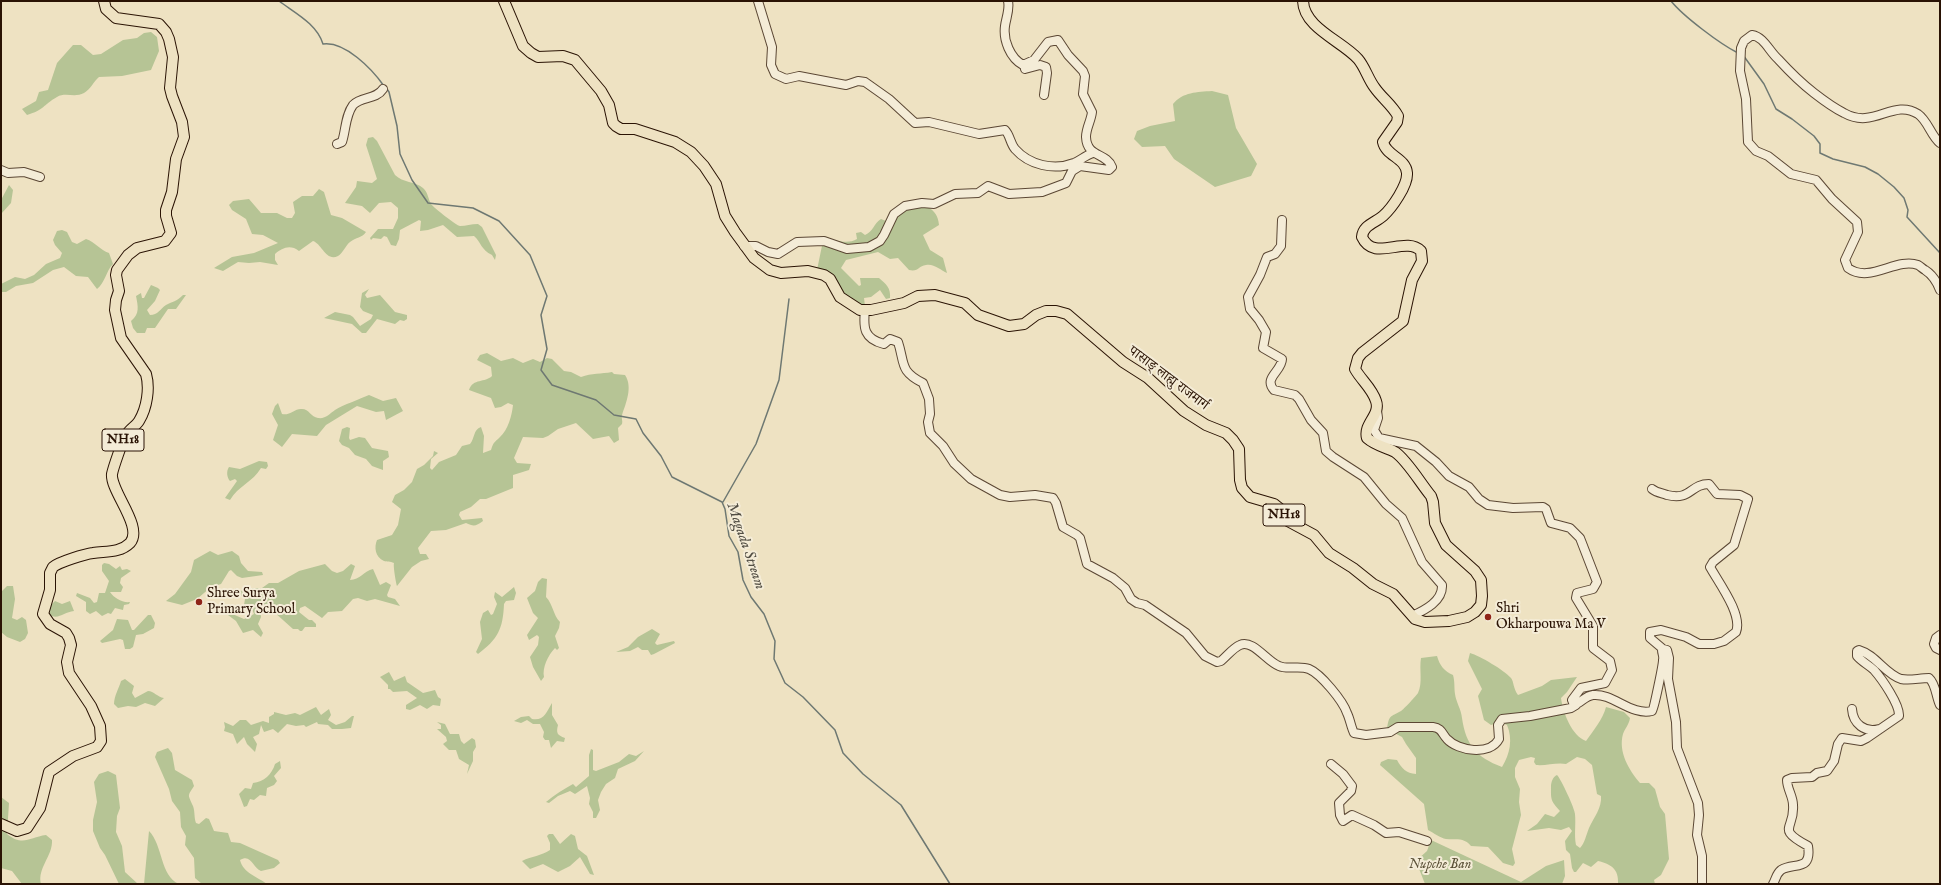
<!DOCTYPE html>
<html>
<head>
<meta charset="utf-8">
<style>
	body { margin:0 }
	#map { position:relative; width:1941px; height:885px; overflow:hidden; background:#eee2c2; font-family:"IM FELL English",serif }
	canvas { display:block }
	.frame { position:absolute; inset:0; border:2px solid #2a1304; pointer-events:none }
</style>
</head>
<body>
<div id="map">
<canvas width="1941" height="885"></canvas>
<div class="frame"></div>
</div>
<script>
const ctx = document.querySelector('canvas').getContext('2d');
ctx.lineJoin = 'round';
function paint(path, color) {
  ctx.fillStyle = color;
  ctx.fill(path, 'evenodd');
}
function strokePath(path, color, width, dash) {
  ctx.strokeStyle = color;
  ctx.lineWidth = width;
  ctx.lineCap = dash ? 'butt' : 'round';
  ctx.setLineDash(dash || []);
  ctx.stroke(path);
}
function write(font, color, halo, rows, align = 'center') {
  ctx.font = font + ' "IM FELL English","Noto Serif Devanagari",serif';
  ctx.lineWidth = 4;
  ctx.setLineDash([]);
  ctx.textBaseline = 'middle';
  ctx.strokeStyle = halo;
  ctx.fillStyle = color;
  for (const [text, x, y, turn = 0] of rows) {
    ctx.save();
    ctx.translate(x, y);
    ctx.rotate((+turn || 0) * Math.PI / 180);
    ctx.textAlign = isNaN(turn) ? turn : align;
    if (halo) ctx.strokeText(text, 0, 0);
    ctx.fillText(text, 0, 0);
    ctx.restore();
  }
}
paint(new Path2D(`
	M151,32L157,37L159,51L151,70L122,76L99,77C94,81 90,90 84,93C75,98 65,92 57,97C43,105 44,110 27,115L22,109L36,101L39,92L48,90L57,63L73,45H81L93,55L101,54L123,40L137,38L144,33Z
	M1212,91L1228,95L1236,128L1257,164L1251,176L1215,187L1174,159L1165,146L1142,147L1134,139L1137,131L1150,126L1175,121L1173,104C1183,92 1197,92 1212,91Z
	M373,137L377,141L395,175C403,183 415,181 423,188C428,192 428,199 431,204C433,207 457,226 460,226C466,226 471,224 478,224L482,227L496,255L495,260L492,255C481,250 481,242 474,236L457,237L443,225L428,230L420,231L421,221L419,220L400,230L399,239L396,246L391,245L387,237L384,236L381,239L373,238L371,240L370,238L378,229H393L398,218V208L391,202L379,203L370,213L362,206L345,203L356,187L357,181L372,183L377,179L366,145L368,138Z
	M9,185L13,190L11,203L1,214V200Z
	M319,189L324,192L331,215L342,218L366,232C362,238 356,237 350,242C346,245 343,253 338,256C326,262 322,244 313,241L299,251C290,244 282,248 275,254V260L278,265L260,262L249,263L238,262L223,271L214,268L232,257L254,253L278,243L263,235L252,234L246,219L232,210L229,205L233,201L249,199L261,213H277L287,218H292L295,213L293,202L302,196H313Z
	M927,206C935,212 938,215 939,225L923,235L930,250L943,258L947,273C941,270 933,263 926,265C918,266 919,272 909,270L898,258L890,259L878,252L846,260L841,268L859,286L861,285L860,278H879C886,284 891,288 890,298L886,299L880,290L871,297L864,298L865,306L856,305L817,270L824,236C834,240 847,245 857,239L856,233L861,232L865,235C873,232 874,223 881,219L891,223L902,209Z
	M62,230L67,232L72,242L77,244L86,239C95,242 100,250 109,253L113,264C106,271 105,283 97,289L88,277L76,276L64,267L53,270L33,283L16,286L6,292H1V284L15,277L25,279L34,275L46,264L60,258L62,253L55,245L53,240L57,231Z
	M151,285L158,288L160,290L155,301L147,310L150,315C158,315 160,309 166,305C173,301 176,302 183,295H186L176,309H168L155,328H147L145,333H137L133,328L131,321C140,314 138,306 136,296L141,293L142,298H144Z
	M369,289L365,295L367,298L380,295L395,312L407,315V319L404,321L400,320L395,324L377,319L366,333H362L352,324L324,318L335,312L350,315L353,317L360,326L371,319L373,315L363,311L360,307L362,293Z
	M487,353L501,361L513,358L523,363L533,359L540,362L547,358L552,359L564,371L571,372L581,377C592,373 601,374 612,372L614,374L625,375C633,387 626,403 622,415C621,418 623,421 622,424L618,428L619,440L614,443L609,436L593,439L576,423L558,429L548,436L543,438L523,437L514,458L517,463L531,464L529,470L513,475V488L486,499H480L471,507L460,512L459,515L462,520L482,518L483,521C476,526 474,527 466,523L446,530L431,531L418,548L420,554H426L429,559L421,561L412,567L397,586C396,583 393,566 394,563C390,561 387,562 384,561C375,557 374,547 377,540L392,535L398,525L401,509L392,502L395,495L404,490L412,482L417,469L424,465L433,456L434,451L438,453L431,459L430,468L432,470L439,462L456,455L462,446L470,444C475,438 473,430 481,427L484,436L483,453L491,450C494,441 494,443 500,437C508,430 512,415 513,405L508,403L501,407L495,408L491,398L469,390C473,378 485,383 492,376L491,367L477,360L480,355Z
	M369,395L383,401L396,398L403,411L386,420L384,411L376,412L357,406L326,425L317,436L292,434L282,447L273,440L278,425L272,414L275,406L278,403L282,414C290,416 295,408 302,409C309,409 311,417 318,418C326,419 329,414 335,410C343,405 360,399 369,395Z
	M347,427L350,428L349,438L350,440L359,437L365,438L372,448L388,451L389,457L383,461V470L372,466L366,459L355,455L349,448L342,445L339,441L342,429Z
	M259,461L267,462L268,466L266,469L261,468C253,482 238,486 230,500L225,498L237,481L235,479L230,481C227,478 226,471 229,467L240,469Z
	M210,551L218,555L232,551L239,556L241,563L248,571L262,572L263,575L242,578L237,576L231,570L229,571L221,584L211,587L197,599L182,605L166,601L175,594L191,572L194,560Z
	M104,563L109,564L116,569L120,566L122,570L127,569L131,571L121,578L120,583L123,587L121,592H110C114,598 122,603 130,602L129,604L124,605L123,610L115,608L111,614L108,613L102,616L96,611L90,614L86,611V602L76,596L77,593L90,598L94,603L97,602L99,593H105L109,581L102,571V565Z
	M325,564L332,571L337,573L343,571L351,564L355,566L350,580C360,580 364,571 373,569L380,585L386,582L391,585L387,595L388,597L395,599L400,606L375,599L367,601L358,598L353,599L342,611L328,612L322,618L305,606L300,608L299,612L309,620H312L316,624V627H305L302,631H300L298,629H293L274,612L269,615L260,610L261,617L258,624L263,633L261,637L253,630L243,633L236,621L228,615L230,613L244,619L254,614L252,609L244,605L245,599L234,590L236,588L242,591L251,588H262L269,583H278L299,571Z
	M542,578L547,579L546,597C553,604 553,615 560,622L559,628L555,636L559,648L557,650L555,648C548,655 542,668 544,677L541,681L533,667L530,657L538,645L539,637L537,635L529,640L527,635L538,618L533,613L527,598L535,591L538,582Z
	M7,586H13L15,599L12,618L17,620L22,617L26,620L28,633L25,639L20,642L7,637L1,632V592Z
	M514,587L516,593L514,600L506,601L504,604C503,629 498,639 478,654L476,652L482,639L480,622L483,613L488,610L491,615L493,614L497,604L494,597L495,592L502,597Z
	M55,601L62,604L70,601L74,611C64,612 59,620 49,615L48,612L51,605Z
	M148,615H151L155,623L154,628L143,634L136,635L133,647L130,649H125L123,640L120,639L102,643L100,641L113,630L117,619L128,620L132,630H134Z
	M652,629L660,634L655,643L657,645L674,641L675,643L654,654L651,655L648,650H642L638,647L630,651L616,652L628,647L638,637Z
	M1470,653C1480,656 1504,670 1511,678C1514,682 1513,688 1518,695L1542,686L1551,680L1577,677L1567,692L1561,698C1563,713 1572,736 1586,741C1593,731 1603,719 1606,707L1624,712L1630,718C1629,725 1625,728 1623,734C1618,752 1629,770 1640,783H1649L1655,789L1660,807L1665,814L1669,859L1661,875L1654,880L1655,884H1618C1619,869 1611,864 1598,861L1591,867L1583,863L1576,872H1574L1572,868L1570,854L1566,850L1565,841L1572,831L1569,827L1561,830L1549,828L1527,831L1537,824L1545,814L1554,817L1560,811C1550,800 1551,799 1551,785C1552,780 1553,777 1557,775C1561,779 1575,809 1575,814C1576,825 1574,835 1576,845L1580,848C1585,843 1586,835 1589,828C1594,817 1602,808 1601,796L1597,794L1592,765L1585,759L1577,757L1566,764C1557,762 1546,766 1536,765L1534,762L1535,758L1531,757L1519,760L1515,768V777L1520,789L1519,802L1521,815L1512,849L1515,863L1513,866L1503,863L1488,847L1471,846C1464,837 1455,840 1446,839C1440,838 1434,833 1428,830L1424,804L1380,765L1381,762L1388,759L1397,760C1402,769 1406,773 1416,774V758L1406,744L1402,737L1387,729C1389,715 1390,717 1401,711C1403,710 1417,695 1418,693C1423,683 1419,669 1421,658L1437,656C1440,666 1444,671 1453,675C1455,682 1454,687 1455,694C1456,702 1461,709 1462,718C1466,745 1476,757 1502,767C1510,754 1513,739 1507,725L1500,722L1491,725L1484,720L1478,696L1482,689L1468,661Z
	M389,672L394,681L405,676L407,682L423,693L435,690L438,697L441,699L440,706L433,705L427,709L420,705L410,710L406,709V705L417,698L407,691L393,692L390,689H388V685L380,677Z
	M125,679L134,686L132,693L135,698L148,691C154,691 157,697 164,698L155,706L145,703L136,707L128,706L118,708L114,704C114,696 119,688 121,681Z
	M552,703V715L558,725C556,733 557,735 565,738L564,742L557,741L551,748L549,740H545L543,737L544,732L540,724H533L527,720L521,723L514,721L521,717L529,716L532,719C544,721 546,713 552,703Z
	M316,707L321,715L329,709L331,715L328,720L336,725L345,722L352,716H354L351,728C345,729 339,729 332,729L328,725L318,724L317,722L306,727L304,725L296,726L287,724L278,733L273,729L264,732L261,725L259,734L253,737L257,744L255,752L247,744L244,737L237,744L233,734L224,731L225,727L224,722L233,726L240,720H246L251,725L263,721L269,723V717L274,714V712L286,715L295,713L300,715Z
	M437,722L445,724L450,734H459L461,741L464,744L472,738L475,740L476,747L473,752V761L467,774L469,765L459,759L456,750H449L443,744L447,741L446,737L437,729H441V725Z
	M168,748L172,753L175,770L192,780L194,786C187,797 188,794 193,806C195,811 194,818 196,823L199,824L206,818L209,819L214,831L228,833L231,842L240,843L278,860L280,863L274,868L261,871C253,868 251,853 240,860C243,873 258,877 267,884H202L195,878L194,858L185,845L186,836L181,827L180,812L172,801L169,789L155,757L157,752Z
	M591,749L593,750V770L596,771L619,762L629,754L636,756L644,751L635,761L618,769L615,778L606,784L601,792L598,800L600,810L596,818H593V812L589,804L590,798L587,786L575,794L570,791L558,796L549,803L546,802C554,795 564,789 573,784L576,787L589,776V755Z
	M280,761L281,768L274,776L277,781L274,785L267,788L266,796L260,795L254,800L250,799L247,806L244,807L239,794L245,788L251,789L253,783C264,782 272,774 275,764Z
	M108,771L116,775L120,808L117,816L116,832L122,846L125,872L138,884H119L105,855L100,848L93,831V820L97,802L94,782L99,774Z
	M1,797L9,803L7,834C23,847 30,837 46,835L52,840C53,856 37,868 41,884H22L12,871L1,868Z
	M149,831C163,845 160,876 179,884H144Z
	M549,834H553L560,844L571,834L575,836L578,849L587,856L594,875L590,874L580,857L570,866L558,872L543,864L530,869L522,861C532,856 541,856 550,850V843L547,836Z
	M1431,840L1521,882L1546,866L1564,860L1565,876L1562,884H1425L1416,861L1427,851Z`), '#b6c495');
strokePath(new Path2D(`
	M279,1C295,13 317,24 323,44C345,41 372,69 384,86
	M1671,1C1683,16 1720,44 1738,53
	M1743,55L1764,84L1776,109L1792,119L1814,136L1820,144V153L1833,159L1865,167L1878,174L1894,187L1904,198L1908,210L1907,217L1940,253
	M387,89L389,92L397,126L400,154L412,180L428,203L473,208L499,221L530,255L547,296L541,315L547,349L541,370L552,385L596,400L614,415L636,419L643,433L661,456L672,477L722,502L725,509L729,536L738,552L743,580L751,597L764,614L775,641L774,659L785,683L803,697L835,730L843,753L863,774L901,805L950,884
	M723,502L756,444L779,380L789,299`), '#6e7872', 1.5);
const minor = new Path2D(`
	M758,1L772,47L771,65L775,74L786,79L799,76L846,85L858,81L865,82L889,99L915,123L929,122L979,134L1005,130C1010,135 1010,143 1015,149C1029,165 1054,171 1074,163C1081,160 1086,155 1093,153
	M1025,69L1040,65L1046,67L1047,73L1044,95
	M1940,143C1931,136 1928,121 1918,114C1893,98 1874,130 1844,113C1834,108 1823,100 1814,93C1801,83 1789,71 1778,59C1769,51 1764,37 1752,35L1744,41L1741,48L1740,71L1746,99L1748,142L1756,151L1768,156L1791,174L1816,180L1832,199L1857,222L1858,232L1845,260L1848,268C1870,284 1896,257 1918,265C1920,266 1923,269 1925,270C1933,275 1937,282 1940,290
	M337,144L342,142C346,130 345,116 353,105C361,96 376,100 383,89
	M1,170L8,173L24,172L40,177
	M1282,220L1281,246L1275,254L1267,257L1260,275L1248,297L1250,309L1259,320L1266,332L1263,348L1282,359C1282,371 1263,378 1274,390L1295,395L1299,399L1311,420L1323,433L1326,451L1333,457L1364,477L1386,504L1402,518L1422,562L1442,585C1443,601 1425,610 1412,616
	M744,246H756L768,252L778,254L797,242L824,241L847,249L869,247L880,241L884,235L894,214L905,206L922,203L934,204L955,194L978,193L988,186L1009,194L1042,192L1066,183L1072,171L1080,166L1109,170L1112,167C1106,152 1087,158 1086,137C1086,128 1091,121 1092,112L1083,94L1085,76L1083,71L1068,55L1058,40L1048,42L1034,60L1023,65C1010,58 1003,40 1005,26C1006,18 1010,9 1008,1
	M865,310C863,328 864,339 884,344L890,339L898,342C905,363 899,371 923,383L929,399L930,414L928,422L930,433L943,446L954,463L971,479L1000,495L1010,497L1035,495L1053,498L1056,503L1063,527L1077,535L1080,538L1087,564L1113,578L1125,588L1131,599L1137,603L1145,605L1186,633L1205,656L1217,662L1221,661C1227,656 1233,648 1240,645C1253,639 1267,662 1279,666C1288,670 1299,665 1309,669C1321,674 1343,701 1347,713C1350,719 1351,727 1354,733L1366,735L1390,732L1398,727H1433C1442,728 1442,734 1447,739C1458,751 1490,756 1499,739L1498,725L1502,719L1530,716L1571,708L1576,705
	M1377,410L1378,418L1374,430L1379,438L1416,446L1436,462L1449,476L1469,487L1479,499L1488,505L1513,508L1543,507L1546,509L1551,523L1570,528L1580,538L1597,582L1593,589L1577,593L1576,598L1593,626V648L1610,661L1612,670L1605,683L1581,688L1572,700L1574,705C1581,703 1585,696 1593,695C1613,693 1631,716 1652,711C1654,709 1663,665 1663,660C1664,656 1662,654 1662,650L1663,649L1667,650L1669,658L1668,679L1676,722L1677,748L1698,803L1699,815L1697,835L1702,856V884
	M1652,489C1657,493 1662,493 1667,495C1691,501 1690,484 1709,484L1717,494L1740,495L1748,499L1734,545L1713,562L1710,567C1719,583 1743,615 1736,632L1724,641L1714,644H1699L1686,637L1661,630L1650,632V638L1663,649
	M1940,635L1936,638L1934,644L1936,648L1940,650
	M1852,709C1853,724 1865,733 1879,729
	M1331,764L1343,774L1352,786L1351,791L1339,803L1340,815L1343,821L1352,815L1374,825L1386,833L1399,832L1427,841
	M1773,884C1776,879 1776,874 1781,870C1794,862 1812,872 1808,846C1775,828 1795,830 1793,805C1793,796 1787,789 1787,780L1792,778L1812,777L1817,773L1827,771L1834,761L1838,744L1842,738L1861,741L1867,738L1899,716C1900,705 1882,679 1874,670C1869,665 1862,662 1857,656V651L1859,650C1876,655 1885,674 1901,679C1910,681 1919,678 1929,678C1936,684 1936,697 1940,705`);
const major = new Path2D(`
	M504,1L523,46L531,53L538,57L563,56L575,60L601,91L609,105L613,123L616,126L621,129H635L675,142L691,152L704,166L716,184L725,216L735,232L754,258L770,270L781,273L808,271L824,275L830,279L840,297L860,310H871L904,303L918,296L935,295L965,303L978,315L1009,326L1024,324L1036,315L1046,311H1056L1067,314L1123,362L1148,378L1184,411L1206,425L1226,433L1233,440L1239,449L1240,480L1242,488L1250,497L1274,504L1279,508L1288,521L1314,535L1329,553L1353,568L1373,584L1393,594L1415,619L1425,622L1449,621L1467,617L1475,612L1481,605L1482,596L1481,580L1475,571L1446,545L1435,523L1433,502L1431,496C1421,484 1407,460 1395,452C1386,447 1376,446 1367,438C1363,424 1381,415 1376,401C1372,388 1361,380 1355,369L1358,358L1362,353L1403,321L1412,280L1422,261L1421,251C1405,235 1374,263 1362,237C1363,225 1375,223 1383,216C1392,208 1408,185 1407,173C1406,158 1386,156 1383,142L1397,122L1398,116C1392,105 1382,98 1375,88C1368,79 1365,67 1358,59C1342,41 1304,28 1303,1
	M1,824L17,831L27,828L40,808L49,772L73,756L97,747L101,741L100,726L91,706L69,673L67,662L71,645L69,638L66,633L50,624L43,614L50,590V573L53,567C59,562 85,554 93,553C106,551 120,553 130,543C144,527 110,491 112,474C113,469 123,438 127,434C130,429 136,426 139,421C147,408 150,388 146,374L121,338L115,310L116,300L119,291L116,275L117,270L128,255L137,248L165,241L171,233L166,216V210L172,192L176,159L184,137L182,122L172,96L170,88L173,57L169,39L166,32L159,24L116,18L106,9L104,1`);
strokePath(minor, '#5b4734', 10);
strokePath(major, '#2a1304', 12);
strokePath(minor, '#f4ecd7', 8);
strokePath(major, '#eee2c2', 10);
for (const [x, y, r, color] of [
	[199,602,4,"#8f2418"],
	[1488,617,4,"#8f2418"]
]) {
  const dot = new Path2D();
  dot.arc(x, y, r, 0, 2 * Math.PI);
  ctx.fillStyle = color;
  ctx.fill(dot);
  strokePath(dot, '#f4ecd7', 1.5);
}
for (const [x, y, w] of [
	[123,440,42],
	[1284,515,42]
]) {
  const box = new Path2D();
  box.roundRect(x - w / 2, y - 11, w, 22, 3);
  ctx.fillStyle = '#f4ecd7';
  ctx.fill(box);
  strokePath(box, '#2a1304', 1);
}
write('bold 13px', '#2a1304', null, [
	["NH18",123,440],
	["NH18",1284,515]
]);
write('14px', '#2a1304', '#f4ecd7', [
	["पासाङ् लाह्मु राजमार्ग",1168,379,37]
]);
write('14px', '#2a1304', '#f4ecd7', [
	["Shree Surya",207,594],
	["Primary School",207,610],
	["Shri",1496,609],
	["Okharpouwa Ma V",1496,625]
], 'left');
write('italic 14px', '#5b5137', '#f4ecd7', [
	["Nupche Ban",1440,865]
]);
write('italic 15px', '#524e44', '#f4ecd7', [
	["Magada Stream",745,546,71]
]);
</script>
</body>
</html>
